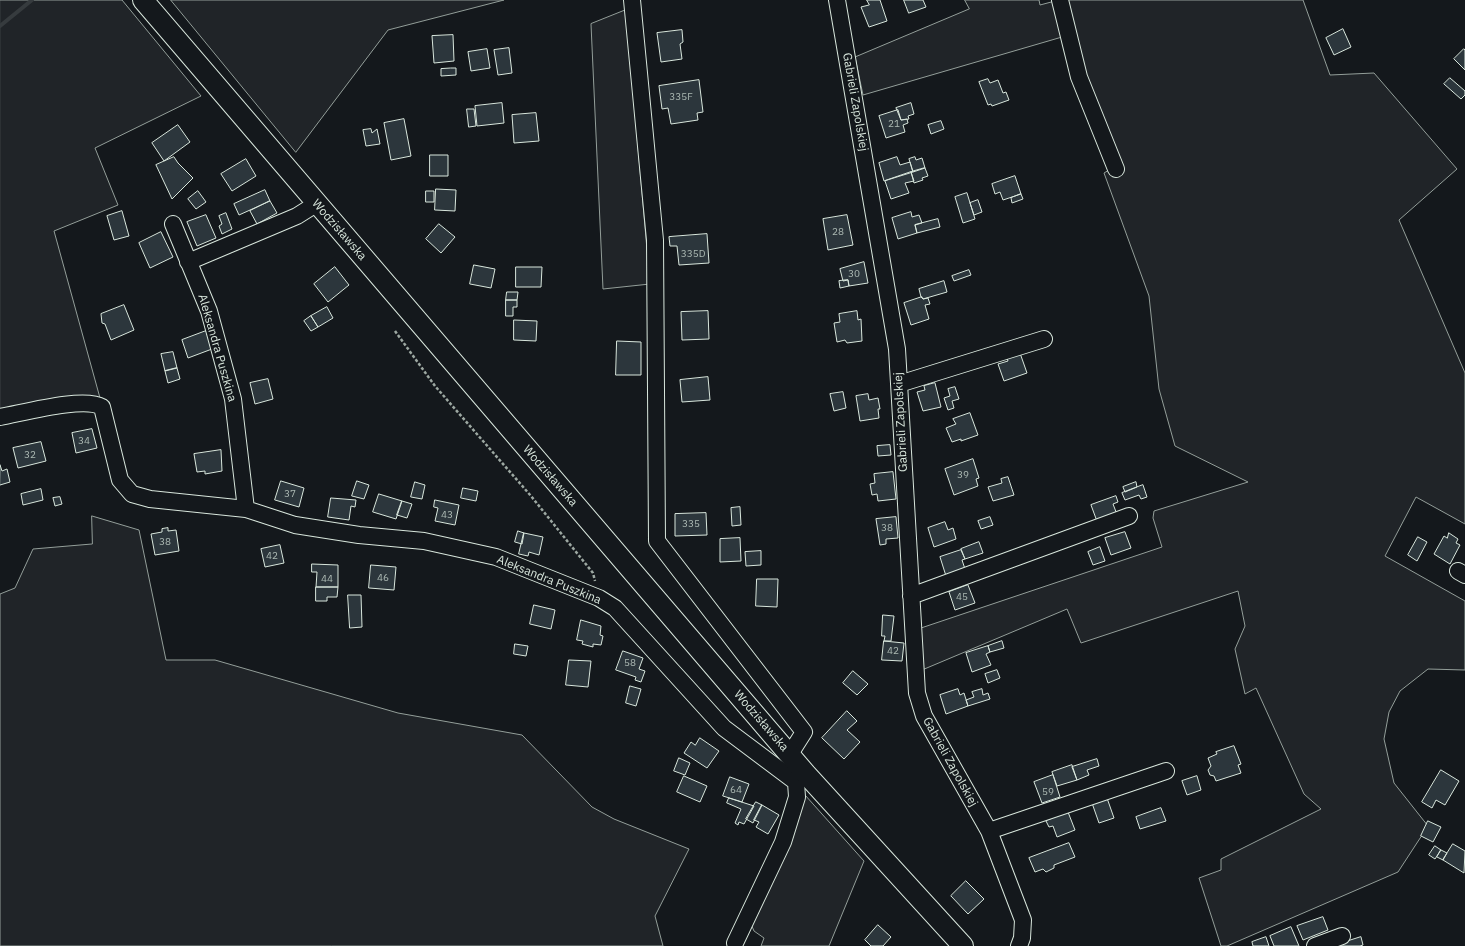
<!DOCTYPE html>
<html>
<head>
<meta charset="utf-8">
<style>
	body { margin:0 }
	canvas { display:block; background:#14181c }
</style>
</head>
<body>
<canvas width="1465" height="946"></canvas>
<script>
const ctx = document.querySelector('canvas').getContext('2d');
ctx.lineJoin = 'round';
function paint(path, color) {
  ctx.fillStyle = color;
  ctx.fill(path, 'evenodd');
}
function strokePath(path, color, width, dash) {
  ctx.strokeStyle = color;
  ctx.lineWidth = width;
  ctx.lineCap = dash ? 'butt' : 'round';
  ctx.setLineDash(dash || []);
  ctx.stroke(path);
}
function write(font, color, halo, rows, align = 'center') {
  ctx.font = font + ' "IBM Plex Sans",sans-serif';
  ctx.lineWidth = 3;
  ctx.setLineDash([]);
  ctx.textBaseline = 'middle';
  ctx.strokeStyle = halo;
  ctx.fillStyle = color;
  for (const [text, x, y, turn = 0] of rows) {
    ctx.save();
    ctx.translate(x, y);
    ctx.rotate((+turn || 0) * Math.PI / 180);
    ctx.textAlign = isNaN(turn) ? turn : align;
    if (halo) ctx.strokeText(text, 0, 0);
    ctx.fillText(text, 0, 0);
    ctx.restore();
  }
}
const green = new Path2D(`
	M0,0H122L201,96L95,148L118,205L54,231L100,398L0,414Z
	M171,0H504L388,30L296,152Z
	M965,0H1039L1040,5L1055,1L1062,37L863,95L855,57L969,9Z
	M1064,0H1303L1330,75L1374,73L1457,169L1399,220L1465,373V524L1416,497L1385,556L1465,601V670L1428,669L1400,691L1389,712L1384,739L1394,783L1428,826L1398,872L1227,946H1221L1199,878L1221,870V859L1321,809L1304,794L1256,688L1245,694L1235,649L1245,626L1238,591L1081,643L1067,609L922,670L921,628L1162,547L1153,518L1154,511L1248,482L1175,446L1159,389L1149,296L1104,173L1119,164L1082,74Z
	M626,10L650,284L603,289L591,24Z
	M92,516L139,530L166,660H215L398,713L522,735L592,807L614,819L689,849L655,916L663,946H0V594L15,588L33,549L92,544Z
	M805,795L864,861L829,946H761L764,938L754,931L751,924Z`);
paint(green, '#202428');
strokePath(green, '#939e99', 1);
strokePath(new Path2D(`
	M0,26L32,0`), '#363b3e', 4);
const building = new Path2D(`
	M867,0H880L887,21L869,27L861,7L869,5Z
	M904,0H923L926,7L909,13Z
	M1343,29L1351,47L1334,55L1326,38Z
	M682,30L683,42L680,44L682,59L661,62L657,33Z
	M453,35L454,61L434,63L432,36Z
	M509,48L512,73L498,75L494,50Z
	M487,49L490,68L471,71L468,52Z
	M1464,49L1465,50V70L1454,59Z
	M451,68H456V75L441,76V69Z
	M1450,78L1465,91V95L1461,99L1444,84Z
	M988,79L990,83L998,80L1003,93L1006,92L1009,100L992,106L991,104L988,105L979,82Z
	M699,80L703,112L697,113L698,120L671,124L668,108L662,109L659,86Z
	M502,103L504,123L477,126L475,106Z
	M911,103L914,114L908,116L909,119L901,120L896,108Z
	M467,109H474L476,126L469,127Z
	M898,110L901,120L907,119L908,123L903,125L905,132L886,138L879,116Z
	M536,113L539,141L514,143L512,115Z
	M404,119L411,156L391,160L384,123Z
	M941,121L944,129L931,134L928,125Z
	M178,125L190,142L164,161L152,143Z
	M371,129L372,133L377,129L380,144L366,146L363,130Z
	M430,155H448V176H430Z
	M174,157L178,163L193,178L172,199L156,165Z
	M897,157L900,165L910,162L913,172L884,181L879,163Z
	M915,157L916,160L922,158L925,168L913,172L909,159Z
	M246,159L256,176L232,191L221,174Z
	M925,168L928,176L922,178L923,180L914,183L911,172Z
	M911,172L914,181L905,183L909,193L891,199L885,181Z
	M1015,176L1021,194L1003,200L1000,192L995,194L992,184Z
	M436,189L456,190L455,211L435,210Z
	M265,190L270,201L239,215L234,204Z
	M198,191L206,202L196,209L188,199Z
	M426,191H434V202H426Z
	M967,193L975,219L963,223L955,197Z
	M1021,194L1023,199L1012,203L1011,198Z
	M978,200L982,212L974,215L970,203Z
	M270,201L277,213L257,224L250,211Z
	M122,211L129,236L114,240L107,216Z
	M911,212L912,217L919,215L922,223L915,225L917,233L898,239L892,218Z
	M226,213L232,229L222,234L219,226L222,224L219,216Z
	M206,215L216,238L197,246L187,222Z
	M847,215L853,245L828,250L823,219Z
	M938,219L940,227L917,233L915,225Z
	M439,224L455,237L441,253L426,239Z
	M161,232L173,257L150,268L139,243Z
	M707,234L709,263L679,265L677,246H670L669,237Z
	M864,262L868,283L849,286L848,280L843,281L840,269Z
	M474,265L495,269L491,288L470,284Z
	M335,267L349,285L328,302L314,284Z
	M516,267H542L541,287H516Z
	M969,270L971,275L954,281L952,276Z
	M848,280L849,286L840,288L839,281Z
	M944,281L947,292L923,299L921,297L919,289Z
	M507,292H518L517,300H506Z
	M922,297L923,299L928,298L930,304L925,305L929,319L911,325L904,303Z
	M506,300H517V307H513V316H506Z
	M124,305L134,330L111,340L105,324L102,323L101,314Z
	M327,307L333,318L318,327L311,316Z
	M708,311L709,339L682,340L681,312Z
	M857,311L858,320L861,319L862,341L847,343L845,340L837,342L834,323L840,322L839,314Z
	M311,316L318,327L311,331L304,321Z
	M514,320L537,321L536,341L514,340Z
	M206,331L212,349L188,358L182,340Z
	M617,341L641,342V375H616Z
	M173,352L177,368L165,371L161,354Z
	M1020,353L1027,373L1004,381L998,364L1008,361L1007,358Z
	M177,368L180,379L168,383L165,371Z
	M708,377L710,400L682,402L680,380Z
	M268,379L273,399L255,404L250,383Z
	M935,383L941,407L923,411L917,392L925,390L924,386Z
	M955,387L959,399L952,401L954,408L948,410L944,398L950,396L948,389Z
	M843,392L846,408L834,411L830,394Z
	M868,394L869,400L878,398L880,409H878L879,418L860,421L856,396Z
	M970,413L978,435L961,441V439L952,442L946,428L956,424L953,419Z
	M92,429L97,448L76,453L72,433Z
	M41,442L46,461L18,468L13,448Z
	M890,445L891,455L878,456L877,446Z
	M221,450L222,471L205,474V471L197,472L194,454Z
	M973,459L979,478L976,479L978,486L954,495L945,469Z
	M0,465L2,471L7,469L10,482L0,485Z
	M893,472L896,499L878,501L877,494L872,495L870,484L875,483L874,474Z
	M1008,477L1014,495L993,501L988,487L1002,483L1001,479Z
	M281,481L304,488L299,507L275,500Z
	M357,481L369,485L364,499L352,496Z
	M415,482L425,485L422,499L411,497Z
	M1136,482L1137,487L1125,492L1123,487Z
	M1143,485L1147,497L1141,499L1139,495L1125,500L1122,493Z
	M463,488L478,491L476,501L461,498Z
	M41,489L43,500L23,505L21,494Z
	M379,494L402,501L396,519L373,512Z
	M1116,496L1118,502L1113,504L1118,517L1098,524L1091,505Z
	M60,497L62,504L55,506L53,498Z
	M331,498L356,500L355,507L351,506L349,520L328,517Z
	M435,500L459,505L455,525L435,521L438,508L434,507Z
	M402,501L412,504L407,518L397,515Z
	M740,507L741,525L732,526L731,508Z
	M706,513L707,535L675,536V514Z
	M896,517L898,538L886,539V544L880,545L876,519Z
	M990,517L993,525L981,529L978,521Z
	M945,522L948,530L953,528L956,539L934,547L928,528Z
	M168,528V531L176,530L179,551L155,555L151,534L162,532V529Z
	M518,531L524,533L522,544L515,542Z
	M1125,532L1131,548L1111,555L1105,538Z
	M524,533L543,537L539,555L529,552L528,556L519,554Z
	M1449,533L1458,539L1456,543L1460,545L1450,564L1434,554L1444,536L1447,538Z
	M1418,537L1427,542L1417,561L1408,555Z
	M740,538L741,561L720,562V539Z
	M979,542L983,553L965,559L961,549Z
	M280,545L284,563L265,567L261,549Z
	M1100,547L1105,561L1093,565L1088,552Z
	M961,550L965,559L962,560L965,569L946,576L940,557Z
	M761,551V565L746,566L745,552Z
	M312,564L338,565V587H316L317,572H312Z
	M371,565L396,567L394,590L369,588Z
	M757,579H778L777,607L756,606Z
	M968,585L975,603L955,610L949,592Z
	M316,587H338L337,597H327V601H316Z
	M348,595H361L362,627L350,628Z
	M534,605L555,610L551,629L530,624Z
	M883,615L894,616L891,641H884L885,636H882Z
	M581,620L601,626L600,635L603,636L601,645L593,644V647L582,644L583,641L577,640Z
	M884,641L904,643L902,661L882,660Z
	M1002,641L1004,648L990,652L988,646Z
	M515,644L528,646L526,656L514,654Z
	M988,646L990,652L986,654L991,665L972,672L966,653Z
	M623,651L643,658L639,669L645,671L641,682L635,680L636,677L616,670Z
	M569,660L591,661L588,687L566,685Z
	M997,670L1000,678L988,683L985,674Z
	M853,671L868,684L857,695L843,683Z
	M630,686L641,689L636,706L626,703Z
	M958,689L960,695L964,693L968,706L946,714L940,695Z
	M982,689L983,695L988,693L990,699L968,706L966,700L974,697L972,692Z
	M847,711L857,721L847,730L860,742L844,759L822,738Z
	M700,738L719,751L707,768L684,753L691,742L695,745Z
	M1234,746L1241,764L1238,765L1241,773L1216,781L1214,776L1210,775L1208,770L1211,766L1208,758L1217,754L1216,752Z
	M679,758L690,763L685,775L674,771Z
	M1097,759L1099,766L1087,770L1089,775L1077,780L1072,767Z
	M1072,765L1077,780L1057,786L1052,772Z
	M1441,770L1459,781L1445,805L1436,800L1432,808L1422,802Z
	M1053,775L1060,797L1042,803L1034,782Z
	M684,776L707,786L700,802L677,792Z
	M1197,776L1201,790L1187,795L1182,781Z
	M730,777L749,784L742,802L723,796Z
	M729,798L754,806L744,824L739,822L738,825L735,823L741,809L727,803Z
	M1107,798L1114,818L1099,823L1092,803Z
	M756,802L762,805L753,823L746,819Z
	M762,805L779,815L768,834L756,827L759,822L754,820Z
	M1161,808L1166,821L1140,829L1136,817Z
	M1068,812L1075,830L1057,837L1053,826L1049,827L1046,821Z
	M1428,821L1441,827L1433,842L1421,836Z
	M1069,843L1075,857L1054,865V868L1046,872L1043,869L1035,872L1029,858Z
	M1453,844L1465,851L1464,873L1443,860Z
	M1435,846L1441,850L1435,859L1429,855Z
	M1441,850L1447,853L1443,860L1437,857Z
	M966,881L984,899L968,914L951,896Z
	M1323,917L1328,930L1303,940L1297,926Z
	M878,925L891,937L883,946H871L865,940Z
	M1291,927L1299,946H1274L1270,936Z
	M1266,937L1269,946H1253L1252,942Z
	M1361,937L1363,945L1360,946H1332Z`);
paint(building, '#2c363c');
strokePath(building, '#d8e6dc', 1);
const minor = new Path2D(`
	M632,0L655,240L657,541L804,732L790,754
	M837,0L897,349L917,693L924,716L989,831L1023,920L1022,938L1019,946
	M1060,0L1079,77L1116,169
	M173,224L209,311L233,399L246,509
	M188,262L297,216L316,204
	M899,384L1044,339
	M0,417C23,413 84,396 102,407L120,480L132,494L150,499L246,509L295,525L359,535L424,541L496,557L599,598L615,608L724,728L796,782L806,774
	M1458,571L1465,575
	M911,596L1129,516
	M989,831L1166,771
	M735,943L783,842L797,797L796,782
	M1315,946L1342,936`);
const major = new Path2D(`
	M143,0L806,774L963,946`);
strokePath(minor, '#d8e6dc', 18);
strokePath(major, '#d8e6dc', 22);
strokePath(new Path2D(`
	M395,331L435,386L531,496L593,573L595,581`), '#9da8a2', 2.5, [3, 2]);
strokePath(minor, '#14181c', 16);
strokePath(major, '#14181c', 20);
write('10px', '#adbab4', null, [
	["335F",681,97],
	["21",894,124],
	["28",838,232],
	["335D",693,254],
	["30",854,274],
	["34",84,441],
	["32",30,455],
	["39",963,475],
	["37",290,494],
	["43",447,515],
	["335",691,524],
	["38",887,528],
	["38",165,542],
	["42",272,556],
	["46",383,578],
	["44",327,579],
	["45",962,597],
	["42",893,651],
	["58",630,663],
	["64",736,790],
	["59",1048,792]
]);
write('12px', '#d8e6dc', '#14181c', [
	["Gabrieli Zapolskiej",855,102,80],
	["Wodzisławska",339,230,49],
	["Aleksandra Puszkina",217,348,74],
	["Gabrieli Zapolskiej",901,422,-93],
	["Wodzisławska",550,476,49],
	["Aleksandra Puszkina",549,580,22],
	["Wodzisławska",761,721,49],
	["Gabrieli Zapolskiej",950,762,61]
]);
</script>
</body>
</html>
